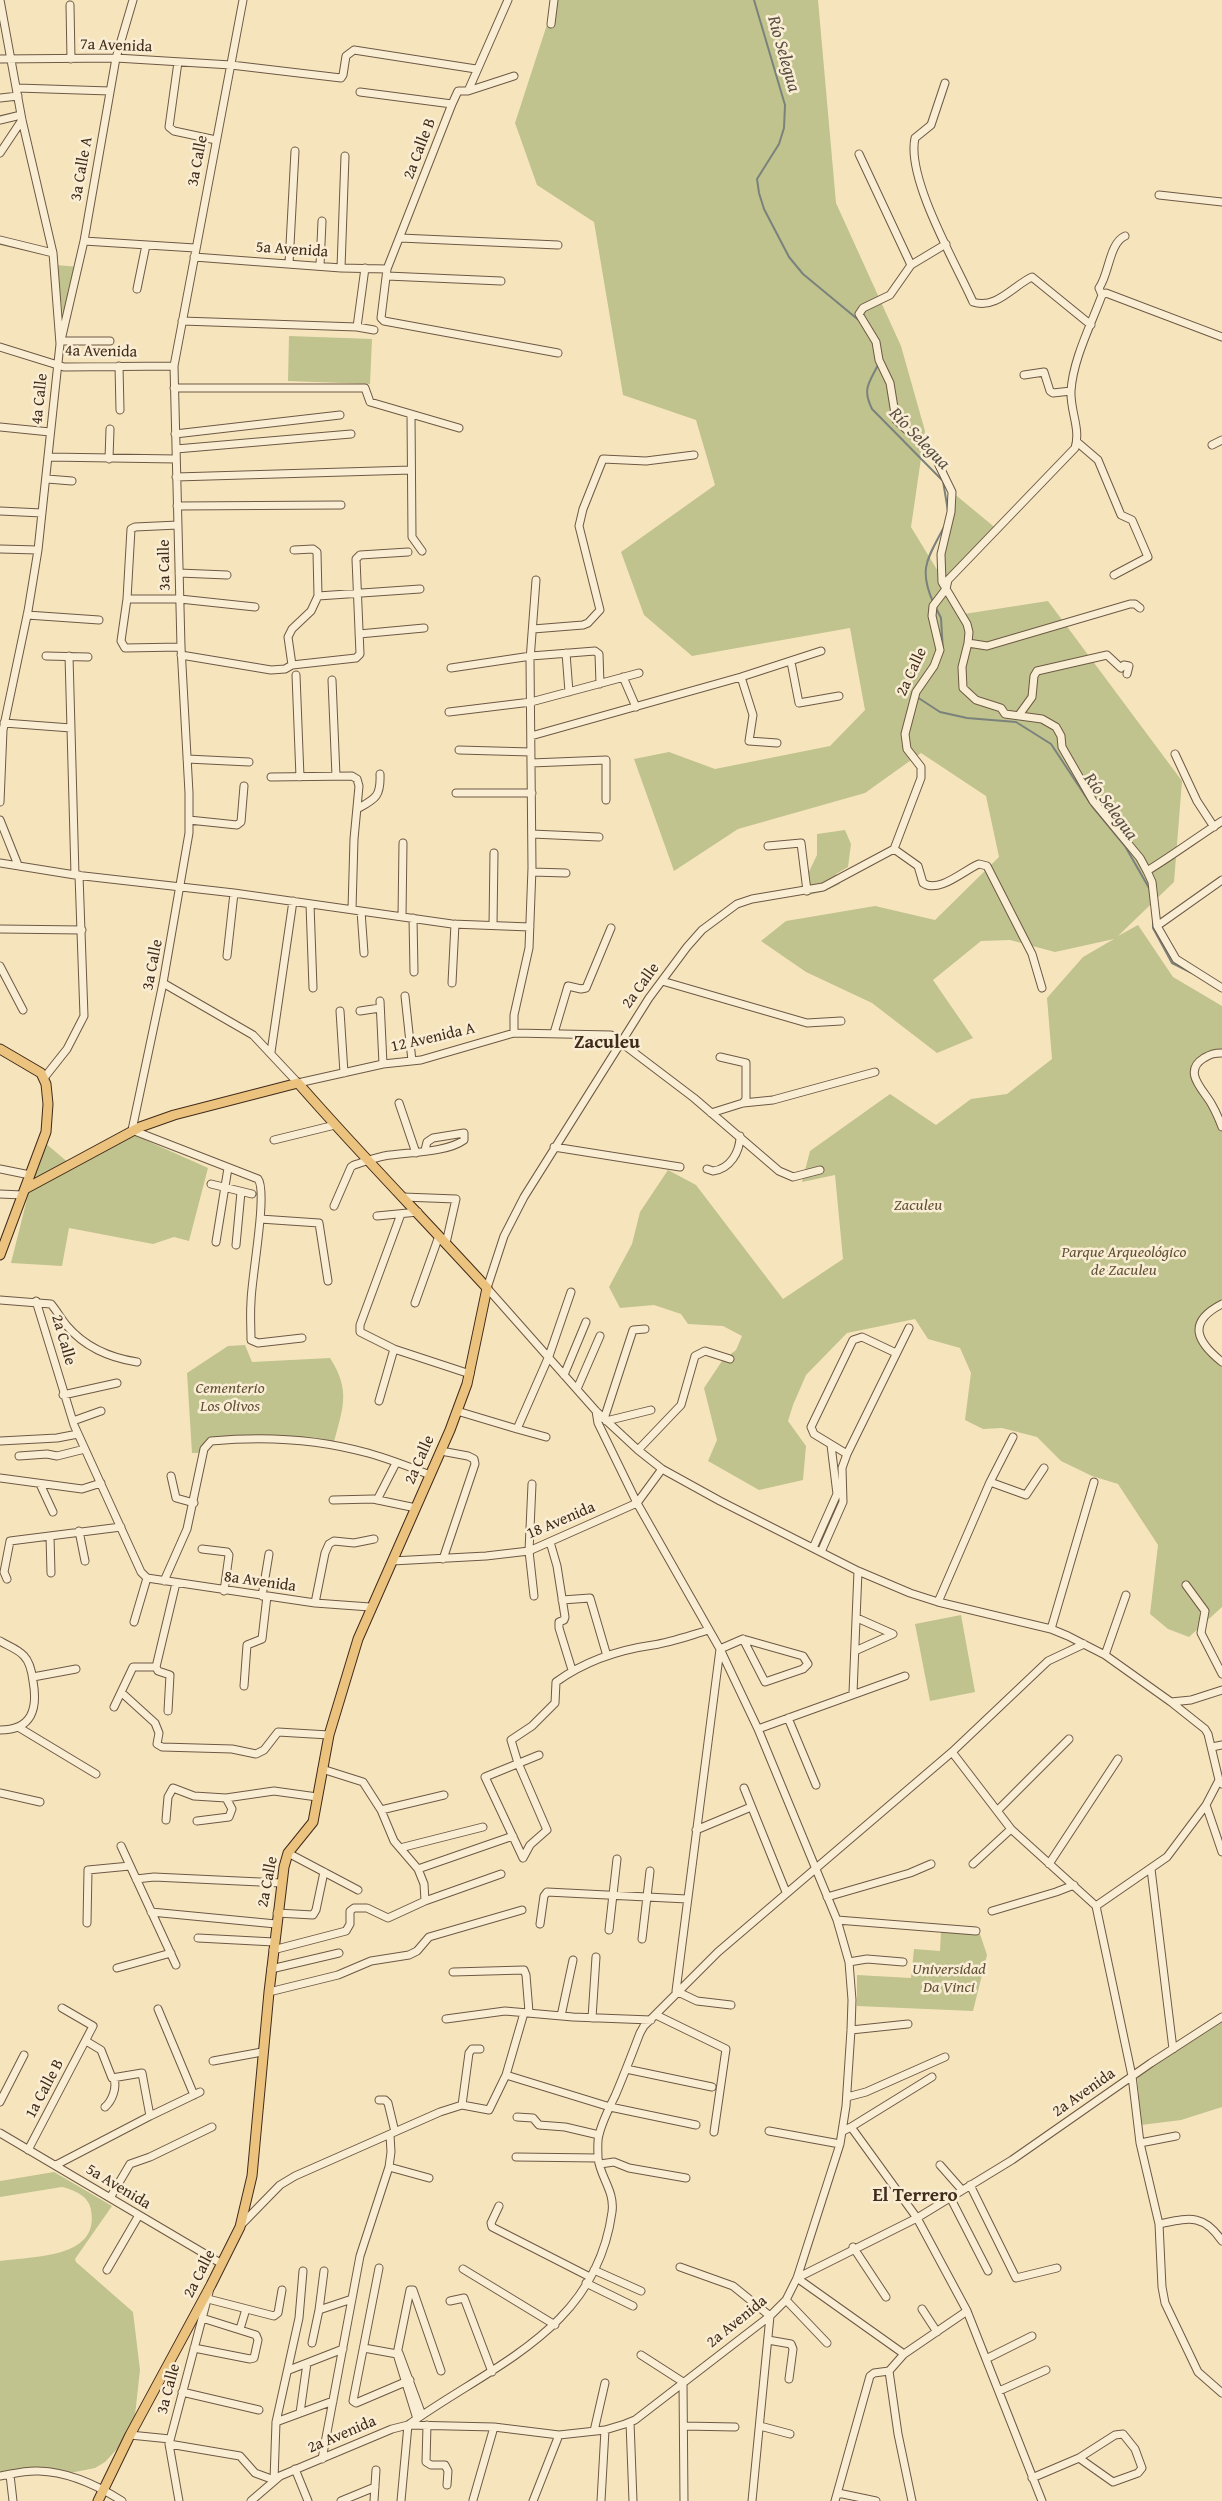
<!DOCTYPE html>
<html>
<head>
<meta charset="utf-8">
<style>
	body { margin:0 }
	canvas { display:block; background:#f6e4bd }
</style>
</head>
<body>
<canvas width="1222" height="2501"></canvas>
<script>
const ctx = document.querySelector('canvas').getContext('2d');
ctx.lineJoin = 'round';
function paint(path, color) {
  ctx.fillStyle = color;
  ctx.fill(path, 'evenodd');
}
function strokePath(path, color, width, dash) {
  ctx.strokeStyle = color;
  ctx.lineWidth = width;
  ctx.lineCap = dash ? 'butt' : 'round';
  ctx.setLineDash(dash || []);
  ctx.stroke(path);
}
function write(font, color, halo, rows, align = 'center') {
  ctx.font = font + ' "Gentium Book Plus",serif';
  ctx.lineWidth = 5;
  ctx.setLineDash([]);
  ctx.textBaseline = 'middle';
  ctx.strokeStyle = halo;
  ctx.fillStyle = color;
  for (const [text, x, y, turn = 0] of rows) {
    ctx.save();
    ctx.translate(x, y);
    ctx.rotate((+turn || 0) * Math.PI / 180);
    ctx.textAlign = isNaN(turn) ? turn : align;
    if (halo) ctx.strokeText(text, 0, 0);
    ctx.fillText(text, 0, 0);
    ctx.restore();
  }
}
paint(new Path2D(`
	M555,0H818L836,203L901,346L925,431L911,527L964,614L1048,601L1182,781L1174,882L1118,936L1138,925L1173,977L1222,1006V1053L1199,1061L1194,1074L1222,1127V1304L1204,1322L1201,1340L1222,1362V1607L1189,1637L1168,1629L1150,1614L1158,1545L1118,1484L1092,1476L1061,1461L1037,1437L1002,1428L983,1429L965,1420L971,1373L960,1348L928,1339L915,1319L847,1333L806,1375L793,1405L788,1421L806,1446L803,1480L759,1490L708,1461L717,1440L704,1388L722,1361L736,1350L742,1336L723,1326L688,1324L681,1314L654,1305L620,1308L609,1287L632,1244L640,1212L668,1170L696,1185L783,1299L843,1259L835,1175L802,1182L810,1151L890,1094L936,1125L971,1099L1007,1094L1052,1059L1047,998L1083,957L1114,939L1055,952L1010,940L981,941L933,980L973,1038L937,1053L872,1003L806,972L761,941L786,921L875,906L935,920L999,857L986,796L921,753L865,793L738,829L674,871L634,759L669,752L715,769L830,746L865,710L850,628L692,656L644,615L621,552L715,485L696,420L623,395L594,222L537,185L515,123Z
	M56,265L79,267L64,322Z
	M289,336L372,339L370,384L288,381Z
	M952,492L998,530L948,580L944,578L941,555Z
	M845,830L851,844L848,867L836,874L840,884L825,891L805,896L804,882L817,855V834Z
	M132,1134L208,1168L189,1241L174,1237L153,1244L69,1228L62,1266L11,1263L29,1191Z
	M44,1142L70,1164L27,1186Z
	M245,1345L252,1362L330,1358C352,1392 342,1410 333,1446L295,1441L206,1442L200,1453H192L187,1373L228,1346Z
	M961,1615L975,1692L930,1701L915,1624Z
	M941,1931L980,1934L987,1955L973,2011L857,2006V1975L911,1978L914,1949L940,1951Z
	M1222,2020V2107L1181,2120L1141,2125L1137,2075Z
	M54,2172L112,2206L75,2259L76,2262L133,2312L140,2370L135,2415L118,2448L105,2462L95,2468L70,2473L37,2470L0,2478V2261C33,2256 100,2259 91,2210C89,2196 74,2190 62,2187L0,2197V2181Z`), '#c0c38e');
strokePath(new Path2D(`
	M754,0L785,105L784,128L779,144L757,179L759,193L764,209L789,257L803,274L861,322
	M878,365C869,383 862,389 872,409L943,481L948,511
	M933,602C918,568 928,558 944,527
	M935,606L941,618L943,652
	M917,697L940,712L967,718L1016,722L1051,744L1092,806L1125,846L1149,888
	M1153,917V928L1172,963L1192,973`), '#7b827c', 2);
const minor = new Path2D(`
	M243,0L174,366L181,647L189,793V833L163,983L132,1130L258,1179C268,1192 251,1280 251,1302C250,1314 251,1328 251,1340L258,1343L302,1338
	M508,0L468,91H458L452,104L387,269L381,318L384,321L558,353
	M70,5L71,59
	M551,24L554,0
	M0,59L116,58L231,65L341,78L343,75L346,56L354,50L476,69
	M178,62L169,127L174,131L216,140
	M945,83L931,125L915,138C906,178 956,264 973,302C996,310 1014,285 1032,277L1091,325
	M17,88L110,91
	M468,91L514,76
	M360,92L452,104
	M0,98L18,96
	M0,120L21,115
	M0,153L22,120
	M859,154L911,265
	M1159,195L1222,202
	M400,238L558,245
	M0,240L53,253
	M84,241L195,248
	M946,244L911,265L890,295L863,308L859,314L876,342L879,360L890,383L896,420L934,455L952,492L951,512L941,554L942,582L967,624L969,632L968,643L962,667L963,688L976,700L1001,708L1005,714L1042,719L1056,727L1061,736L1062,747L1093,801L1140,858L1147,871L1152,882L1157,926L1176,959L1222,988
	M194,257L341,268L387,269
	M289,264L295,151
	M320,266L322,221
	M341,268L345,156
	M387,276L501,281
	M137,289L146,245
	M1102,295L1099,288C1109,275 1109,243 1125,236
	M182,321L357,327L374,330
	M357,327L365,268
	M62,336L84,241L116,58L133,0
	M1222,337L1106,293L1102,295C1091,325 1073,359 1071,391C1070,411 1081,429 1075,448L948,580L946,589L933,606L932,616L940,650L934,666L916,692L905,734L907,749L921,767V778L894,849L823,887L752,899L737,904L702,930L687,947L649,998L524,1197L504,1236L487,1288L596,1411L638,1450L662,1469L720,1501L858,1571L910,1593L938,1602L1051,1629L1068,1636L1105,1655L1171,1702L1205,1729L1208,1734L1219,1780L1222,1784
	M60,341H110
	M0,347L64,367L174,366
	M119,366L120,410
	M1024,375L1044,372L1050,391L1053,393L1071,391
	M174,388H365L370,402L459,428
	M411,414L412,537L422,551
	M0,427L50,432
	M175,434L340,415
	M1077,442L1098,460L1121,515L1132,520L1148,557L1114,575
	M1212,445L1222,440
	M176,449L351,434
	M48,457L176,459
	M109,459L110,429
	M176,477L411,470
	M47,479L72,481
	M177,506L341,505
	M0,511L42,513
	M178,525L135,527L131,529L127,599L121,641L125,648L181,647
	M0,549L38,550
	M179,573L227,575
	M318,596L420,589
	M127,599H180L255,607
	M27,615L99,620
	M533,629L583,625L588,623L600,610L579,526L583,509L603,459L646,461L694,455
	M359,634L424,628
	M968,643L987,646L1130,604H1135L1140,608
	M566,653L569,692
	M181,655L271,670L285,669L292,665L356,658L360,654L356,559L360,555L408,552
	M46,656L88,657
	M69,656L75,875
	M791,662L799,703L839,696
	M292,665L288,637L292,629L311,611L318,596L317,552L313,549L294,550
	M451,668L531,656L595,651L599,654L600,684
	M296,675L300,777
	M623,677L636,707
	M741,677L753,715L749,741L777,743
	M332,680L336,776
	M449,712L531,702L639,673
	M1019,715L1032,697L1034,676L1037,671L1107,655L1121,668L1124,665L1129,666L1127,674
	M4,723L71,728
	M531,736L741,677L821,651
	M459,750L531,752
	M1175,754L1197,801L1214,827
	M187,759L249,762
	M531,763L606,760V800
	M271,777L352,776L357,779L359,786L354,839L352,909
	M456,793H532
	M0,802L3,730L28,611L38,550L60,344L53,253L22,120L0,0
	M357,809C375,799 381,797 380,774
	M0,820L18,865
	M189,820L237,825L241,822L244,786
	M532,834L599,837
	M768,846L801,843L807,891
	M894,849L918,866L923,883C939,894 964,870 979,864L987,866L1032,954L1042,988
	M0,863L75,875L234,893L452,924L530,927
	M1147,871C1173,855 1196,838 1222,821
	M532,872L566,873
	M310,904L313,988
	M361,911L364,953
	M402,917L403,843
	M413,918L414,972
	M493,925L494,853
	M1157,926L1222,880
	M0,929L82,930
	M227,956L234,893
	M0,966L23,1010
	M662,981L807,1023L841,1021
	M163,983L253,1035L298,1083L383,1064L421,1060L514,1033L611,1035L694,1098L779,1171L793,1177L820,1170
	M452,983L455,924
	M405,996L412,1061
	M380,1001L383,1064
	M340,1011L344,1073
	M360,1011L380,1008
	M514,1033V1015L529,948L532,868L530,660L536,580
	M554,1033L568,986L581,989L586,988L611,928
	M271,1052L293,901
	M1222,1053C1214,1053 1211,1054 1204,1058C1181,1072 1205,1091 1212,1105C1216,1112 1219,1119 1222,1127
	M720,1057L746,1063V1099L743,1103
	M44,1078L67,1049L84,1016L79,875
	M399,1103L416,1153
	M711,1113L743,1103L773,1100L875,1072
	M274,1140L335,1125
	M554,1147L680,1167
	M0,1169L30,1175
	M707,1169L713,1171C730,1169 740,1152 740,1136
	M211,1184L252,1194
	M0,1194L22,1195
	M403,1197L456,1199L446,1243
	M334,1206L351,1167L354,1165C364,1162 374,1158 384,1156C407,1152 446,1153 464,1140V1133L433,1138L427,1142L425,1150
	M401,1214L360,1325V1332L394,1349L470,1374
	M377,1216L418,1212
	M260,1219L319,1223L328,1281
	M216,1242L228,1168
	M236,1245L241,1192
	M0,1300L51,1304C57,1311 61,1319 67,1326C85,1347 111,1358 137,1362
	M36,1301L74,1425L141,1572L147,1578
	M415,1303L439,1236
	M1222,1304C1187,1322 1196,1341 1222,1362
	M564,1375L586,1322
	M577,1389L600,1336
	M63,1395L117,1383
	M379,1401L394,1349
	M457,1411L517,1429L549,1356L571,1292
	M604,1419L633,1330L645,1329
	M73,1421L101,1411
	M606,1421L651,1410
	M517,1429L546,1437
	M0,1441L57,1438L78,1434
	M638,1450L681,1405L695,1356L705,1351L730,1359
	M441,1451L468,1456L474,1459L475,1464L443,1559
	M847,1454L814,1434L811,1427L853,1340L862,1337L896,1353
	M19,1456L47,1454L57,1456L85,1449
	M171,1476L176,1498L194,1503
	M0,1478L82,1489L101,1483
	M990,1482L1026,1495L1044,1468
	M40,1484L53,1512
	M532,1484L529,1551L534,1596
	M333,1500L373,1499L416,1508
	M377,1500L396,1463
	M79,1531L85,1561
	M50,1536L51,1573
	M550,1542L557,1566L565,1617L564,1620L559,1622V1628L572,1670
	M813,1548L837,1494L831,1445
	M202,1549L227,1552L229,1555L224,1591
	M821,1552L843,1502L842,1468L847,1454L909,1328
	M392,1561L486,1556L529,1551L637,1503L662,1469
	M147,1578L315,1603L370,1607
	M7,1579L4,1572L10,1541L121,1527
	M164,1581L187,1529L204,1449L211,1441C263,1436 318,1439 368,1453C389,1459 410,1467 430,1475
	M1186,1585L1205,1611L1201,1633L1222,1674
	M262,1596L269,1554
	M562,1600L590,1598L607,1656
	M938,1602L990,1482L1013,1437
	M315,1603L325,1553L329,1544L334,1541L354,1543L374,1539
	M134,1622L147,1578
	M1051,1629L1094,1482
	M0,1641C8,1646 18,1649 24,1656C30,1662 32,1673 33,1681C38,1709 32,1730 0,1730
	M855,1651L893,1634L857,1618
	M1105,1655L1126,1595
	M33,1677L76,1669
	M244,1686L247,1645L262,1639L267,1596
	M122,1693L155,1723L159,1733L157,1744L162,1747L232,1749L256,1754L264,1750L278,1732L329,1735
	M853,1693L858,1571
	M1171,1702L1191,1700L1222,1690
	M114,1707L133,1667H156
	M168,1711L170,1675L158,1671L156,1667L176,1583
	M788,1718L816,1785
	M18,1727L96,1774
	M758,1729L905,1676
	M1212,1747L1222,1745
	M952,1752L1011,1829L1096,1906L1132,2076L1140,2143L1159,2224L1162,2287L1165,2303L1198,2372L1222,2393
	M322,1769L363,1782L381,1810L394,1841L418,1869L424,1884L425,1901
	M744,1788L786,1892
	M0,1793L40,1802
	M226,1798L274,1791L317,1797
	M1206,1805L1222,1852
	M381,1810L444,1795
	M998,1810L1069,1739
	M166,1820L168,1797L173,1788L194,1796L226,1798L232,1809L229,1817L197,1821
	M696,1830L751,1807
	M121,1846L176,1965
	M400,1848L483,1827
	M288,1853L358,1890
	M523,1858L530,1845L547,1830L518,1763L511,1740L532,1726L555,1703L556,1682C585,1661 618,1650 653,1645C672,1642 691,1635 709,1630
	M523,1858L485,1777L539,1755
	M973,1864L1011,1829
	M1049,1864L1118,1759
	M418,1869L513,1836
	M1151,1869L1173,2049
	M136,1879L154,1877L281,1883
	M827,1897L910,1873L931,1864
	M1096,1906L1167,1857L1206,1805L1219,1780
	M992,1911L1056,1892L1074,1885
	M151,1912L276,1924
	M277,1913L313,1915L316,1910L324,1872
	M837,1920L976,1931
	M87,1923L88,1870L130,1866
	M540,1924L544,1896L547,1892L687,1899
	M609,1930L617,1859
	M198,1938L274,1942
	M642,1939L650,1871
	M273,1950L346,1931L350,1924V1911L354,1908H367L388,1918L425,1901L501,1874
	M849,1962L867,1959L903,1962
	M117,1968L171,1953
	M271,1969L339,1953
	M453,1972L524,1970L526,1975L529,2012
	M269,1992L338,1975L371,1961L409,1955L417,1951L429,1937L522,1910
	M731,2005L697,2001L676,1991L720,1649L743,1639L803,1656L808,1664L803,1669L765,1682L743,1639
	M158,2009L194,2095
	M656,2015L726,2049L714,2132
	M561,2016L573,1960
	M592,2018L596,1957
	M446,2019L505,2011L573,2017L651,2020
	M851,2030L908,2024
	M86,2041L101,2050L112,2078L142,2073L150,2116
	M213,2061L262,2052
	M626,2069L712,2087
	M506,2075L610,2107L696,2125
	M847,2097L866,2092L945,2057
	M379,2100H385L388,2103L395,2132
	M0,2102L24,2055
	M462,2105L469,2053L472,2049H480
	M105,2107C112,2101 117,2088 114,2079
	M517,2117L533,2118L539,2125L565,2127L599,2135
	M851,2127L932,2077
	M769,2131L840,2144
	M843,2131L851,2127L917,2218L967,2311L1042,2501
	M0,2133L222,2264
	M1140,2143L1176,2136
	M28,2150L93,2026L62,2008
	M516,2157L598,2158
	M600,2164L614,2162L629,2168L686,2178
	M56,2165L150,2116L200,2092
	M940,2165L962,2190
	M389,2167L429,2178
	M970,2185L1016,2278L1057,2268
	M950,2197L988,2271
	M110,2198L130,2164L150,2157L212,2127
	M499,2206L491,2223L492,2227L590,2277
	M1159,2224C1189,2218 1203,2213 1222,2241
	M240,2226L280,2185L295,2176L440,2112L462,2105L489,2110L506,2075L524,2013
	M853,2247L886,2297
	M680,2267L733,2286L770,2316L752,2501
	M379,2268L353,2401L356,2403L410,2380
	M463,2269L555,2325
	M107,2270L139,2215
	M594,2270L641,2291
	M797,2278L917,2218L1012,2160L1151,2063L1222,2017
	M797,2278L904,2354
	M586,2283L633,2306
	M208,2299L274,2316L278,2313L282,2290
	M786,2300L827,2343
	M450,2301L464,2298L492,2372
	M922,2309L937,2332
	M319,2310L324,2271
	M240,2329L246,2309
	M768,2340L791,2344L793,2349L789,2379
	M312,2343L319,2310L352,2299
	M194,2348L250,2359L254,2358L258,2340L256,2335L202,2318
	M364,2348L397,2354
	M399,2353L422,2415
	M641,2355L683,2382L684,2501
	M986,2359L1032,2336
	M289,2370L307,2363
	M999,2391L1046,2370
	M182,2392L259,2410
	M300,2413L307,2363L343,2349
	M417,2419L397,2354L410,2290H413L441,2371
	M276,2422L333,2401
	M630,2422L633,2501
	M427,2425L426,2462L431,2465H445L448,2471L447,2485
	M684,2426L735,2427
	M760,2426L790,2434
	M594,2431L605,2383
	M130,2435L170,2439
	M169,2444L240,2456L255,2473L274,2480L276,2422L299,2318L303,2271
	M322,2459L360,2256L389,2167L391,2152L390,2135
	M295,2469L308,2501
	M10,2475L13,2501
	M0,2476C12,2474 26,2470 39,2471C69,2472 97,2485 122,2501
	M1032,2478L1079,2458L1113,2482L1138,2473L1142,2468L1135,2449L1123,2434L1115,2435L1079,2458
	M838,2493L876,2501
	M473,2500L494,2427
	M179,2501L169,2444L209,2292
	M251,2501L280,2476L392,2429L408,2425L494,2427L559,2435L605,2430L625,2424L635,2420L770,2316L786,2300L797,2278L840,2144L846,2106L851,2030L852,2000L849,1962L837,1920L758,1729L720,1649L637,1503L598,1423L596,1411
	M341,2501L375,2487
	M374,2501L376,2470
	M401,2501L408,2425C493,2364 596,2330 612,2212C615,2191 600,2177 598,2158C598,2151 597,2141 599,2135C602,2122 609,2108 615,2096C624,2075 632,2054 640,2033L644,2026L718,1952L952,1752L1048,1661L1084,1644
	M533,2501L559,2435
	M601,2501L605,2430
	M835,2501L870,2376L874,2373L889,2371
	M912,2501L898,2434L889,2371L904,2354L967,2311`);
const major = new Path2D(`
	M0,1049L41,1073L46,1084L48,1104L46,1132L0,1255
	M25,1189L140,1127L174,1115L298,1083C359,1153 424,1219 487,1288L467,1384L450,1430L358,1639L329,1735L313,1822L288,1853L284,1867L269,1992L252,2176L240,2227L211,2285L130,2435L98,2501`);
strokePath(minor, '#6e5944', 9);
strokePath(major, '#412b1b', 11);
strokePath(minor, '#f9edd4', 7);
strokePath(major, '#ebc27e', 9);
write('16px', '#412b1b', '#f9edd4', [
	["7a Avenida",116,46,2],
	["2a Calle B",420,149,-69],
	["3a Calle",198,161,-79],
	["3a Calle A",82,169,-80],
	["5a Avenida",292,250,4],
	["4a Avenida",101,352,1],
	["4a Calle",40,399,-84],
	["3a Calle",165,565,-91],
	["2a Calle",912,672,-65],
	["3a Calle",153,965,-79],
	["2a Calle",641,986,-54],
	["12 Avenida A",433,1038,-13],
	["2a Calle",63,1340,74],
	["2a Calle",420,1460,-66],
	["18 Avenida",561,1521,-23],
	["8a Avenida",260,1582,8],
	["2a Calle",268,1882,-79],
	["1a Calle B",45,2089,-62],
	["2a Avenida",1084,2093,-35],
	["5a Avenida",118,2187,31],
	["2a Calle",200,2274,-63],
	["2a Avenida",737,2322,-39],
	["3a Calle",169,2389,-75],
	["2a Avenida",342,2435,-23]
]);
write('italic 16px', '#615138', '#f9edd4', [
	["Zaculeu",918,1206],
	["Parque Arqueológico",1124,1253],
	["de Zaculeu",1124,1271],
	["Cementerio",230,1389],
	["Los Olivos",230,1407],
	["Universidad",949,1970],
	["Da Vinci",949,1988]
]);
write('italic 18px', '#594f43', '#f9edd4', [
	["Río Selegua",783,54,74],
	["Río Selegua",919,439,46],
	["Río Selegua",1110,807,54]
]);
write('bold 19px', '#412b1b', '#f9edd4', [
	["Zaculeu",607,1043],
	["El Terrero",915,2196]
]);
</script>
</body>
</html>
